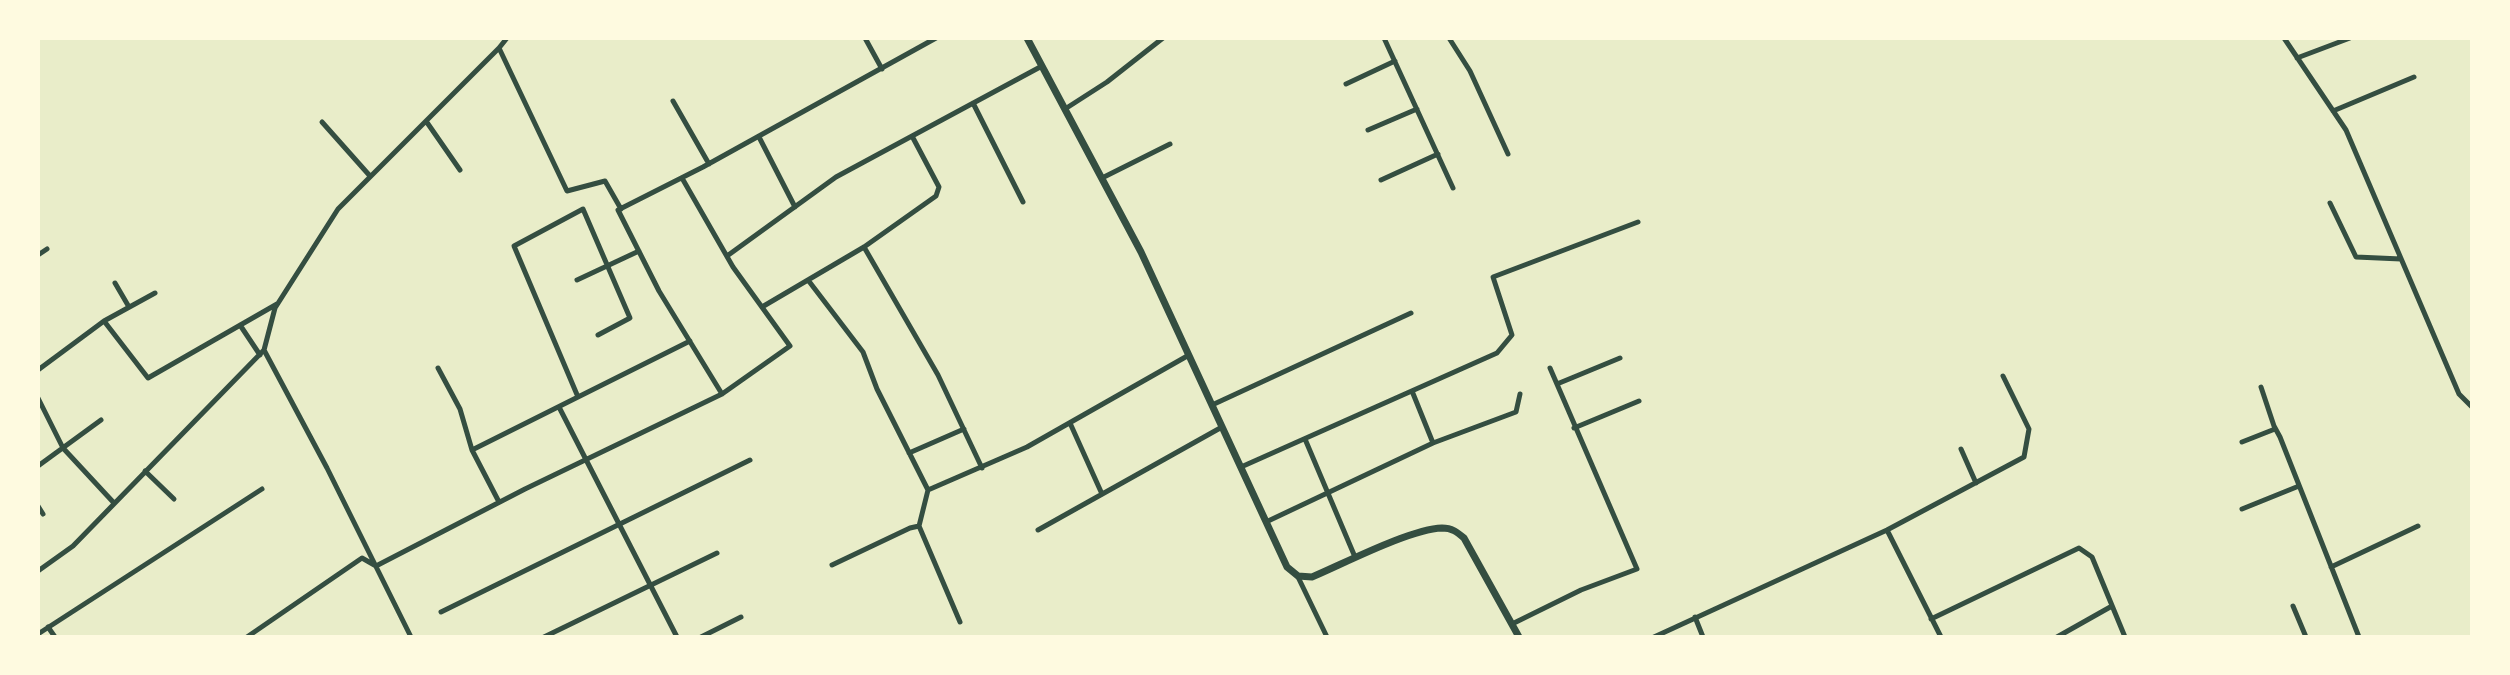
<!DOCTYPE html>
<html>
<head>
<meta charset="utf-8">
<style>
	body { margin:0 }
	#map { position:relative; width:2510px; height:675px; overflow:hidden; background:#e9edc9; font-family:Overpass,sans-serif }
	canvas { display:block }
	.frame { position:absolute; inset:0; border:40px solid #fefae0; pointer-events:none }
</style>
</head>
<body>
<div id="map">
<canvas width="2510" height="675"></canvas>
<div class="frame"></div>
</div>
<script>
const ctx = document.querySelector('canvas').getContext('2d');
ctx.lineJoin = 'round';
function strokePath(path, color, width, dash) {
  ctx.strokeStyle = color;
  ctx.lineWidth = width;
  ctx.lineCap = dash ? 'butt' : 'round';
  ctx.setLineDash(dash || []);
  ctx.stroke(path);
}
strokePath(new Path2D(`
	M507,38L499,48L567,191L605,181L621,209
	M865,38L882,69
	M1384,38L1453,188
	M1449,38L1470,71L1508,154
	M2284,38L2346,130L2459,394L2472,407
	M2297,58L2350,38
	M1346,84L1395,61
	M673,101L709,164
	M973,103L1023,202
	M1065,109L1107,82L1163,38
	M2333,111L2414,77
	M426,121L460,170
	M322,122L370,176
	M1368,130L1417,109
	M759,137L795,207
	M1102,178L1170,144
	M1381,180L1438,154
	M2330,203L2356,257L2401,259
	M864,247L938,375L982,468
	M38,255L47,249
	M727,256L836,177L1042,66
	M577,280L639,251
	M808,280L863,352L877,389L928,490L1027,447L1189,355
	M115,283L129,307
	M762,307L864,247L936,196L939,187L912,136
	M104,321L148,378L277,304
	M240,325L260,355
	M264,350L327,468L411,637
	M438,368L460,409L472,450L499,502
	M38,370L104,321L155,293
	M1557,384L1620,358
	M2261,387L2274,426L2280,437L2359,637
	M1412,391L1433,443
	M722,394L659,291L618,210L703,167L936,38
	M578,397L514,246L583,209L630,318L598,335
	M38,398L63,448L114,503
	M1212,405L1411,313
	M559,407L677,637
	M1070,423L1102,494
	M1574,428L1639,401
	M1305,439L1355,557
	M2242,442L2275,429
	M1961,449L1976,483
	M472,450L690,341
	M909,453L964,429
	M38,466L101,420
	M1241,467L1497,353L1512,335L1493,277L1638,222
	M145,471L174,499
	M928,490L919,526L960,622
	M38,506L43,514
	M2242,509L2299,486
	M1266,522L1433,443L1516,412L1520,394
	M1038,530L1222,427
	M1887,530L1941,637
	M832,565L910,528L919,526
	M2331,567L2418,526
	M38,571L73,546L264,350L275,308L338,209L499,48
	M1298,577L1327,637
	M2293,606L2306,637
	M441,612L750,460
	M1695,617L1703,637
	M1931,619L2079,548L2092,557L2125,637
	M1512,624L1581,590L1637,569L1550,368
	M48,627L55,637
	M38,634L262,489
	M247,637L362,558L376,566L525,489L722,394L790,346L733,267L682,178
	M544,637L717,553
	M701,637L741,617
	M1654,637L1887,530L2024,457L2029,429L2003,376
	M2057,637L2112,606`), '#344e41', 5);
strokePath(new Path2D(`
	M1027,38L1141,252L1287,567L1298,576L1312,577C1343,564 1410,529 1442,528C1452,528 1457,532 1464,538L1519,637`), '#344e41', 7);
</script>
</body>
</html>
